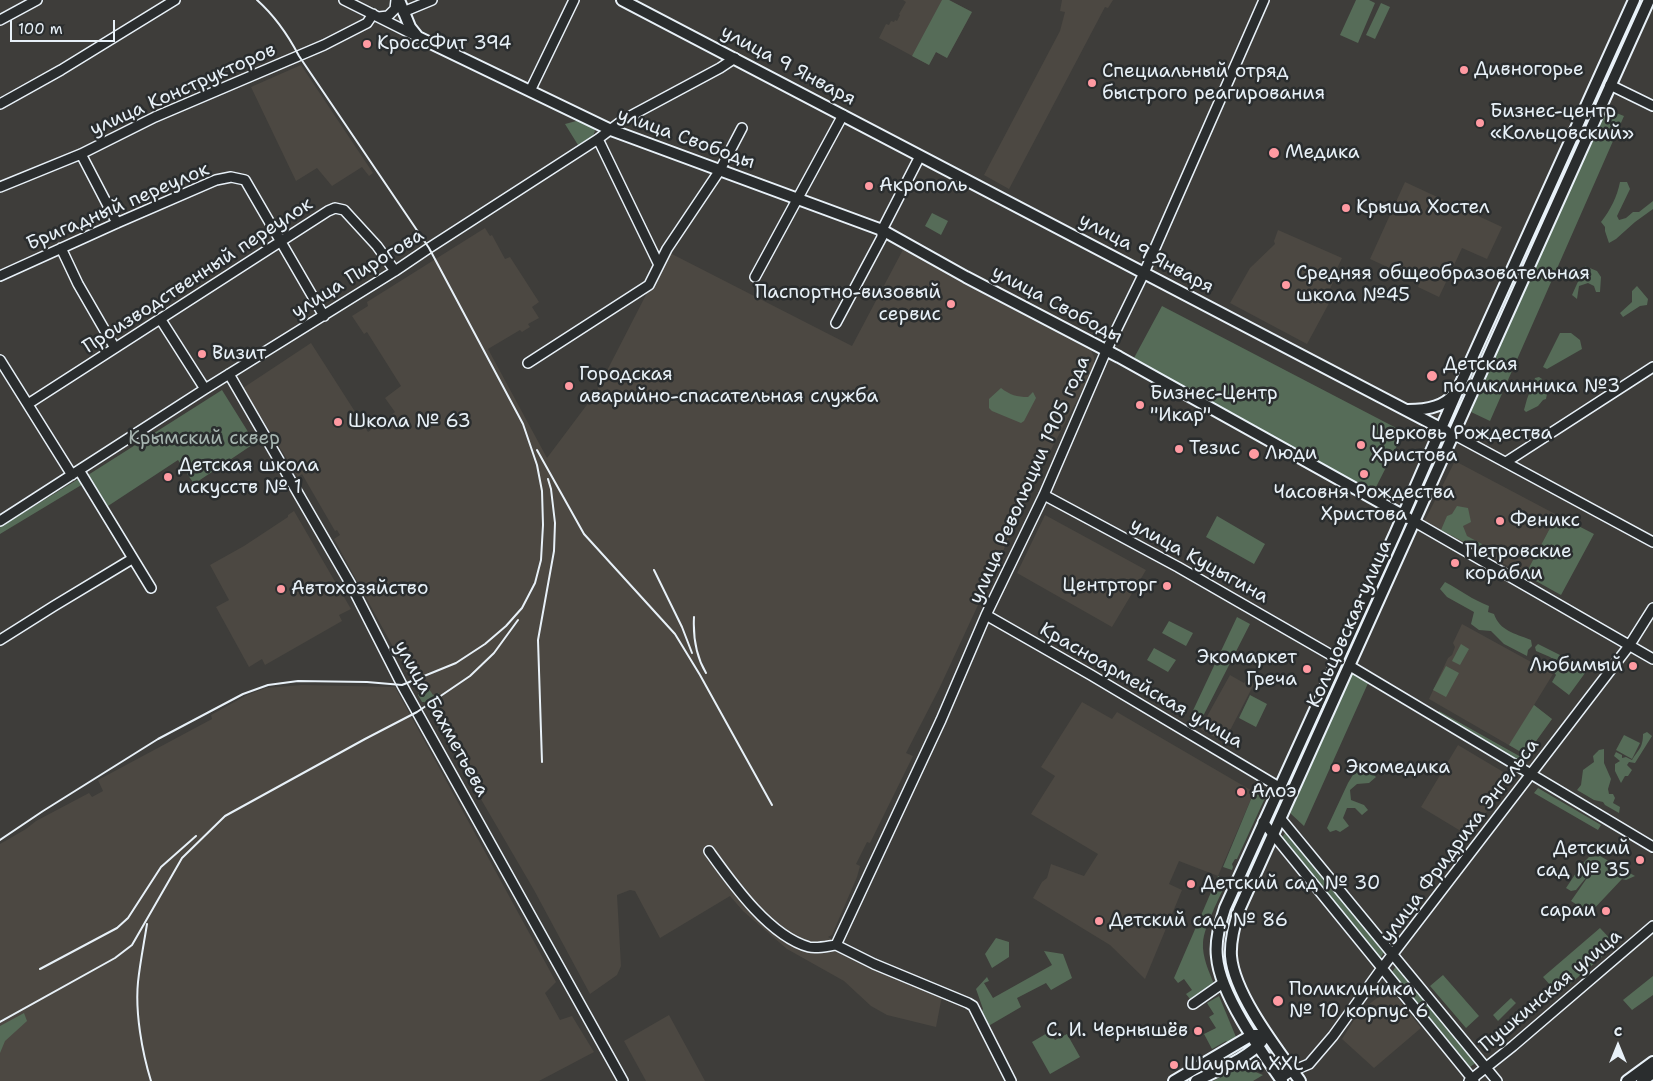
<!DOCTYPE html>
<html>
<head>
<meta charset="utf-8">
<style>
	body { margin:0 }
	#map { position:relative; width:1653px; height:1081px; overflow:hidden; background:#3e3d3a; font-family:"Shantell Sans",sans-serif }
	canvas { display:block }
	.north { position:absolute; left:1593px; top:1021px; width:50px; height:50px; -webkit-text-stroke:4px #2a2d2e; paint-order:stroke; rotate:0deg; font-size:14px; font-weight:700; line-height:20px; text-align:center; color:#e8f1f8 }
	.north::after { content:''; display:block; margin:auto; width:18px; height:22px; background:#e8f1f8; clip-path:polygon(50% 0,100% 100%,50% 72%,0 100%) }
	.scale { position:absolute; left:10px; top:20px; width:105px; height:22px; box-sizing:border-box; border:2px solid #e8f1f8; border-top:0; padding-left:6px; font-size:15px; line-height:18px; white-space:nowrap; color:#e8f1f8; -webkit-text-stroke:4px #2a2d2e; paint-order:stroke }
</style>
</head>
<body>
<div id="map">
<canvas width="1653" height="1081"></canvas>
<div class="north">С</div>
<div class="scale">100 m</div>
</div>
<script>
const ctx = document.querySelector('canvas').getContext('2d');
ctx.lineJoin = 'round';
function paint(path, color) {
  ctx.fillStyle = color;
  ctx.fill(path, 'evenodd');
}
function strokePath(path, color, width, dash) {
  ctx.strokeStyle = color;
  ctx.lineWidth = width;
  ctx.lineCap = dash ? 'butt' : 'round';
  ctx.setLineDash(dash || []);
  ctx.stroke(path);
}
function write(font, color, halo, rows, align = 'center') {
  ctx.font = font + ' "Shantell Sans",sans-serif';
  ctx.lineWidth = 5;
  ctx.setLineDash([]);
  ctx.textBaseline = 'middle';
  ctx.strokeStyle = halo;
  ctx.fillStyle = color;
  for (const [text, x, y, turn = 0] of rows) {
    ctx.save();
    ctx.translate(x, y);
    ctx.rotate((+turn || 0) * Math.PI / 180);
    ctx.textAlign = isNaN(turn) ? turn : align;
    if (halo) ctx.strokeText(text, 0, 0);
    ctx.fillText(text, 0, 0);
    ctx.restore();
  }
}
paint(new Path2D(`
	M903,0H949L972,12L947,58L936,52L929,65L879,38L886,24L889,25L891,21L894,22L895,20L897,21L900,15L899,14L906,2Z
	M1062,0H1113L1108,8L1105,7L1009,189L984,175L1060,31L1065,12L1060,11Z
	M301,65L373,173L369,176L362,167L332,186L317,168L296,181L251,87Z
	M1405,182L1502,227L1487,259L1462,248L1439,297L1418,287L1420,282L1370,259Z
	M485,228L490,236L492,235L505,259L510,257L539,302L532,307L539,318L528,324L530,327L522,332L520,330L488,349L547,458L595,394L668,252L852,346L906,244L1089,346L1094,357V368L1043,465L939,689L906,753L913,756L870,843L867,842L856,864L860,866L857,877L832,935L828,937L942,996L936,1027L887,1015L871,1006L844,981L787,949L743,911L730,896L660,938L635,891L630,890L617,895L621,966L617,975L590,994L534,890L405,669L334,539L340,535L337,530L335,531L302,474L298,477L243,388L311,343L368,432L395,412L385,398L401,386L367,332L364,334L352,316L368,306L367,302Z
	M1278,230L1342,258L1332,279L1334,280L1329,291L1334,294L1307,344L1230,303L1250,268L1275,244L1274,241Z
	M1455,461L1557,515L1525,575L1424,522Z
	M294,511L351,609L339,615L342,621L265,665L262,659L249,667L216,607L229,600L210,565L244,546L288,517V515Z
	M1045,515L1146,570L1112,627L1017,573Z
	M1462,624L1553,674L1534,705L1552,719L1526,755L1429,699L1448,658L1452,655L1455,647L1453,643Z
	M1230,675L1244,683L1246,681L1254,684L1224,742L1200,729Z
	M302,685L395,687L556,982L545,993L560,1020L572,1016L594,1052L539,1081H0V844L26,829L36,821L89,793L92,797L103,791L98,780L212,719L211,715L247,695L266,688Z
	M1082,702L1112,719L1117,712L1122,715L1254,792L1218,876L1179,861L1169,884L1182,890L1145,979L1110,945L1033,898L1042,882L1047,878L1051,864L1084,876L1098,854L1031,814L1055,776L1041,767Z
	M1458,745L1510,776L1491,808L1490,807L1469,836L1421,807Z
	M1390,988L1421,1028L1374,1068L1342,1039L1359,1012Z
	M669,1015L705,1081H646L624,1041Z`), '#4c4842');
paint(new Path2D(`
	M942,0H949L972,12L947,58L936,52L929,65L912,56Z
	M1356,0H1369L1375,3L1358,43L1340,35Z
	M1381,3L1390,7L1375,39L1366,35Z
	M1606,109L1624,116L1490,421L1471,412Z
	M580,120L593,127L595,131L593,136L578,145L565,124Z
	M1620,182H1627L1630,189L1617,216L1619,220L1626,218L1633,212H1639L1653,201V209L1635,222L1616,239L1609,243L1605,231V227L1601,222C1611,209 1617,197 1620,182Z
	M932,213L948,221L941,235L925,226Z
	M1585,266L1597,271L1601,277L1600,292H1596L1594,286L1588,283L1579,286L1577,299L1572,295Z
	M1637,286L1648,299L1647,305L1640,306L1623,317L1620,313L1632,302V291Z
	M1162,306L1404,432L1373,493L1134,358Z
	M1560,333H1571L1580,340L1582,349L1547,369L1543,367Z
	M1539,377L1542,379L1543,384L1541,387L1547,394L1546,399L1543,400L1538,406L1526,412L1524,410L1527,399L1535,378Z
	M1001,388C1010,395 1017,397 1028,397L1033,392L1036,398L1024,421L1021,423L992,411L989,408V399Z
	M222,390L255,443L194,484L178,460L108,506L88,475Z
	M80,478L83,484L0,534V527Z
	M1457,506L1468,508L1471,522L1463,526L1467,536L1482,544L1479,550L1441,530L1447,516L1452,514Z
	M1557,515L1594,534L1561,595L1525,575Z
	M1217,516L1265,544L1254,564L1206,537Z
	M1445,582C1460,590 1473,600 1489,606L1488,612L1494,614C1500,631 1514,633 1531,640L1532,646L1528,650L1527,656L1504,644L1491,631L1479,630L1471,624L1474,612L1447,597L1440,589Z
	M1237,617L1250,624L1199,724L1189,719Z
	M1169,621L1193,633L1186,646L1162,633Z
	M1461,644L1469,649L1460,665L1452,661Z
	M1538,644L1588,669L1569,695L1552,682L1556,675L1553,671L1557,662L1550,657L1536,651L1535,647Z
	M1154,648L1176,660L1168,672L1147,660Z
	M1446,666L1459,673L1446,697L1433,690Z
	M1353,672L1369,681L1304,826L1290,813Z
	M429,689L433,695L439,693V696L428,702H422L418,695L422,690Z
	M1250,695L1267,704L1256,727L1239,718Z
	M1534,705L1552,719L1526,755L1509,745Z
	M1439,711L1521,757L1519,761L1438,714Z
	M1647,732L1652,736L1635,763L1629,762L1627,765L1632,770L1628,776H1625L1621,783L1615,771V764L1620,761L1614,756L1616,752L1622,755V758L1626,757L1632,760C1638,750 1643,748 1643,734Z
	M1624,735L1640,743L1632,759L1616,750Z
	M1604,749V763L1611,779L1608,789L1609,794H1613L1615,798L1613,803L1620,807L1619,813L1605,805L1603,802L1594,800L1577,790L1581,785L1583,770L1594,762L1593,756L1599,750Z
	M1359,765L1363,768V772L1370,771L1376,777L1369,783L1357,784L1350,790L1351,800L1364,805L1368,810L1362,815L1355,808H1347L1343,818L1349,826L1340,832L1336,830L1330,832L1327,828L1348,783Z
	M1538,788L1601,825L1598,830L1534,793Z
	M1254,792L1265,798L1237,859H1235L1232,864L1233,867L1232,870L1223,867Z
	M1286,831L1386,950L1380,958L1282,838Z
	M1600,856L1635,876L1626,880L1622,879L1590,913L1571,901L1594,868L1576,890L1571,891L1566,888L1582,864L1589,857Z
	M1218,876L1227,881C1220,897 1204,926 1203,943C1202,956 1209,972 1214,984L1190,999L1186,994L1192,990L1184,979L1178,983L1174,978Z
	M1600,928L1616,945L1558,994L1543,977Z
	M996,938L1009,942V957L992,968L985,954Z
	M1044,951L1063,954L1072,978L1051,990L1046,983L1017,998L1021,1007L985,1028L980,1016L983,1009L976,989L987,977L989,981L984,983L993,998L1052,965Z
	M1397,965L1477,1062L1470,1067L1392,972Z
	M1443,975L1479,1016L1466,1028L1430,986Z
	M1653,976V995L1632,1010L1623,1000Z
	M1219,996L1236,1037L1230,1046L1226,1041L1212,1049L1204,1034L1216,1028L1209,1017L1214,1014L1207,1003Z
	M1511,998L1516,1003L1498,1021L1493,1015Z
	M24,1013L27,1021L5,1041L0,1053V1026Z
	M1049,1032L1055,1040L1067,1034L1080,1057L1050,1074L1032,1042Z
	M1244,1069L1253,1071L1263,1075L1253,1081H1213L1230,1072Z`), '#566c58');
const minor = new Path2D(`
	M344,0L418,37
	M403,12L432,0
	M379,17L388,16L395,9L396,0
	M0,20L37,0
	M1610,85L1653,106
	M530,91L574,0
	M0,104L61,70L175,0
	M598,139L659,265
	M81,154L117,223
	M0,187L81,154L155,117L324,45L367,23L373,14
	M61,248L78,284L115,348
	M0,276L117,223L216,180L231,177L245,180L324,316
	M755,277L843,115
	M161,320L205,389
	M836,323L882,237V230L920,156
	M0,360L72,475
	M528,363L649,285L667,249L720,170L742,128
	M229,374L350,583L402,685L623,1081
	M28,404L328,211L335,208L344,210L377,246L395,271
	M1453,434L1653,542
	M1506,462L1653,367
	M79,470L151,588
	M1044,495L1178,567L1338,659
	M0,521L205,389L395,271L429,248L598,139L623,120L720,68L735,58
	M1415,522L1653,659
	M986,615L1091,675L1279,787
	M0,640L54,606L132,559
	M1350,666L1653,847
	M1281,819L1497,1081
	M1263,822L1474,1081
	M709,851C732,883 769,936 809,947C817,949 828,946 836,945
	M836,945L941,720L986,615L1044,495L1106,351L1144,273L1264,0
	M836,945L874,964L968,1003L973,1006L1011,1081
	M1193,1004L1223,983
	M1280,1078L1292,1071L1309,1064L1333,1036L1382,968L1629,646L1653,608
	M1469,1081L1513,1046L1653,926`);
const major = new Path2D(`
	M399,0L410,27L418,37L611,130L882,230L966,277L1119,357L1408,518
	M622,0L1446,431
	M1408,410C1423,410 1444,407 1454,394
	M1174,1081L1252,1035H1259
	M1196,1081C1215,1071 1249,1058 1262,1041
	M1282,1081C1260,1050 1220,994 1217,957C1215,940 1220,924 1225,908L1395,534L1459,387L1634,0
	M1300,1081C1277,1049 1234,994 1231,956C1230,940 1235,924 1239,910L1649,0
	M1627,1081L1653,1062
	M1642,1081L1653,1073`);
strokePath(minor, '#e8f1f8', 12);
strokePath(major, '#e8f1f8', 14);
strokePath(minor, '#2a2d2e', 9);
strokePath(major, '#2a2d2e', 10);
strokePath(new Path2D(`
	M537,450L584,534L675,634L700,675L772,805
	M654,570L682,627L692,653
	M694,617C693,636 696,656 706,673
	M542,762L538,640L554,551L555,523L551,489L548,479
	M0,840L43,811L158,739L243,694L268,685L298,681L367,682L402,685L456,663L485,644L506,626L522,608L535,583L541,560L543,525L542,491L537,465L523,424L429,248L299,56C288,35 275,16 257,0
	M147,924C144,943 140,963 138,982C135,1012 142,1052 151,1081
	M40,969L117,928L128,918L161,867L196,836
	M0,1022L115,958L132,945L182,858L225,816L365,739L417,712L470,676L494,653L518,620`), '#e8f1f8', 2);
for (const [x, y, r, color] of [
	[367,44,5,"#ff9aa2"],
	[1464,70,5,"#ff9aa2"],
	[1092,83,5,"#ff9aa2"],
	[1480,123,5,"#ff9aa2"],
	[1274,153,6,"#ff9aa2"],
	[869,186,5,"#ff9aa2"],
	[1346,208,5,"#ff9aa2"],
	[1286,285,5,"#ff9aa2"],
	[951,304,5,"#ff9aa2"],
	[202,354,5,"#ff9aa2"],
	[1432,376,6,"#ff9aa2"],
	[569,386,5,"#ff9aa2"],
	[1140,405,5,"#ff9aa2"],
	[338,422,5,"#ff9aa2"],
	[1361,445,5,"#ff9aa2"],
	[1179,449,5,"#ff9aa2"],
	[1254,454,6,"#ff9aa2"],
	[1364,474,5,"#ff9aa2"],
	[168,477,5,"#ff9aa2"],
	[1500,521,5,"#ff9aa2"],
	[1455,563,5,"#ff9aa2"],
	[1167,586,5,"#ff9aa2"],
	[281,589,5,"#ff9aa2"],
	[1633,666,5,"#ff9aa2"],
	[1307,669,5,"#ff9aa2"],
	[1336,768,5,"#ff9aa2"],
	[1241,792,5,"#ff9aa2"],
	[1640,860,5,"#ff9aa2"],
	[1191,884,5,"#ff9aa2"],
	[1606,911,5,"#ff9aa2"],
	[1099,921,5,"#ff9aa2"],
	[1278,1001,6,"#ff9aa2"],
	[1198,1031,5,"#ff9aa2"],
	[1174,1065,5,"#ff9aa2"]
]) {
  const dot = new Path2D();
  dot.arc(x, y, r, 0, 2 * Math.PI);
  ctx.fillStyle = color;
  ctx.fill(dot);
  strokePath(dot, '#2a2d2e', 2);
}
write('19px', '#e8f1f8', '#2a2d2e', [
	["КроссФит 394",377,44],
	["Дивногорье",1474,70],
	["Специальный отряд",1102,72],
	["быстрого реагирования",1102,94],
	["Бизнес-центр",1490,112],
	["«Кольцовский»",1490,134],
	["Медика",1285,153],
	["Акрополь",879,186],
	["Крыша Хостел",1356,208],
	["Средняя общеобразовательная",1296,274],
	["школа №45",1296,296],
	["Паспортно-визовый",941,293,"right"],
	["сервис",941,315,"right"],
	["Визит",212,354],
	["Детская",1443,365],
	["поликлинника №3",1443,387],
	["Городская",579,375],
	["аварийно-спасательная служба",579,397],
	["Бизнес-Центр",1150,394],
	["\"Икар\"",1150,416],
	["Школа № 63",348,422],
	["Церковь Рождества",1371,434],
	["Христова",1371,456],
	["Тезис",1189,449],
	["Люди",1265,454],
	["Детская школа",178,466],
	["искусств № 1",178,488],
	["Часовня Рождества",1364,493,"center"],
	["Христова",1364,515,"center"],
	["Феникс",1510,521],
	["Петровские",1465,552],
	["корабли",1465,574],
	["Центрторг",1157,586,"right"],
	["Автохозяйство",291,589],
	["Экомаркет",1297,658,"right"],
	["Греча",1297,680,"right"],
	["Любимый",1623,666,"right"],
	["Экомедика",1346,768],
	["Алоэ",1251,792],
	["Детский",1630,849,"right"],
	["сад № 35",1630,871,"right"],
	["Детский сад № 30",1201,884],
	["сараи",1596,911,"right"],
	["Детский сад № 86",1109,921],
	["Поликлиника",1289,990],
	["№ 10 корпус 6",1289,1012],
	["С. И. Чернышёв",1188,1031,"right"],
	["Шаурма XXL",1184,1065]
], 'left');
write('19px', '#e8f1f8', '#2a2d2e', [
	["улица 9 Января",788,66,28],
	["улица Конструкторов",183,90,-24],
	["улица Свободы",686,139,20],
	["Бригадный переулок",118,207,-23],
	["улица 9 Января",1146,254,28],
	["улица Пирогова",358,274,-32],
	["Производственный переулок",198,276,-33],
	["улица Свободы",1057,305,28],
	["улица Революции 1905 года",1030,480,-66],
	["улица Куцыгина",1199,561,29],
	["Кольцовская улица",1350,624,-66],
	["Красноармейская улица",1141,686,30],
	["улица Бахметьева",441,719,61],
	["улица Фридриха Энгельса",1460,841,-53],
	["Пушкинская улица",1551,991,-40]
]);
write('19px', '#a6b5b0', '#2a2d2e', [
	["Крымский сквер",204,439]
]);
</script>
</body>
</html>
